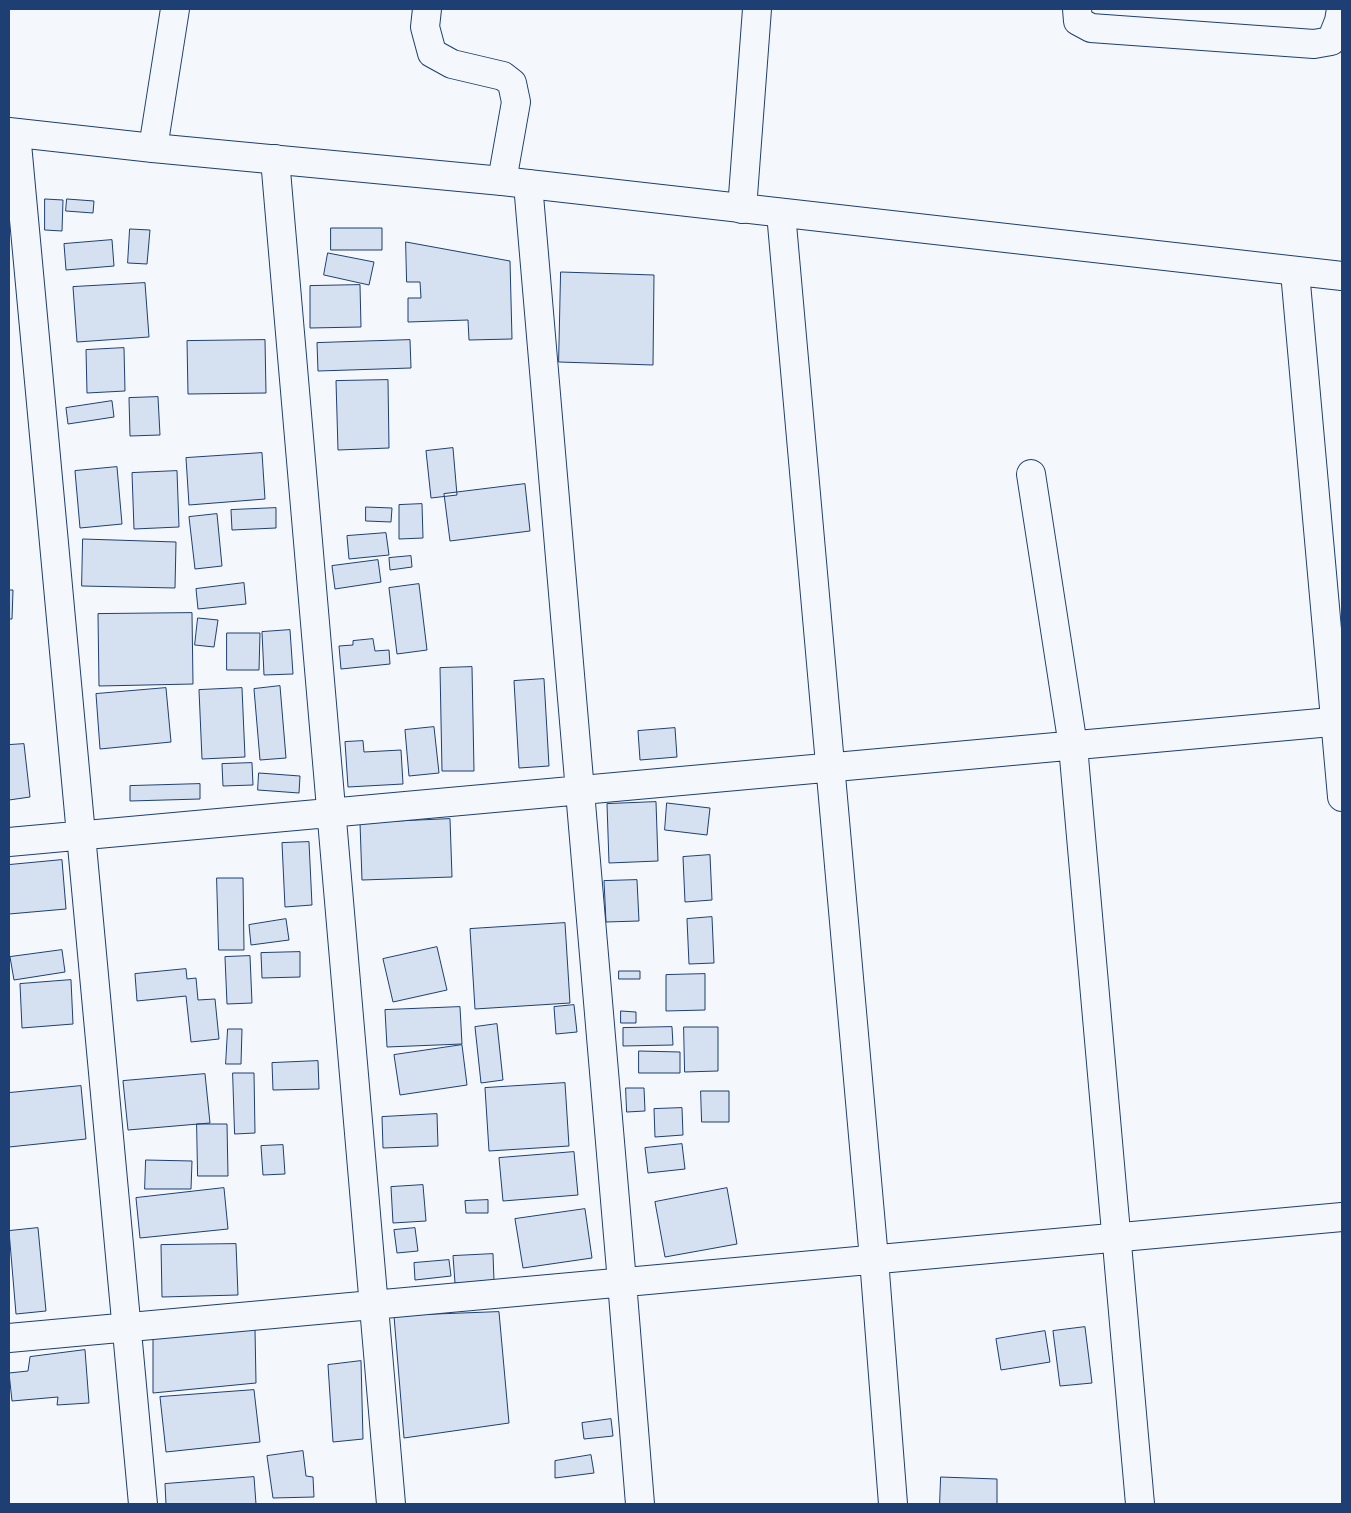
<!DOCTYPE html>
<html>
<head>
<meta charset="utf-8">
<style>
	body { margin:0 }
	#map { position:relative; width:1351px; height:1513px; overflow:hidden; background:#f4f7fb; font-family:"Alegreya Sans",sans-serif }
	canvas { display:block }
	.frame { position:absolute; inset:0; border:10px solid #1d3f73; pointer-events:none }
</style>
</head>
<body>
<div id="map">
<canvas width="1351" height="1513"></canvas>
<div class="frame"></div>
</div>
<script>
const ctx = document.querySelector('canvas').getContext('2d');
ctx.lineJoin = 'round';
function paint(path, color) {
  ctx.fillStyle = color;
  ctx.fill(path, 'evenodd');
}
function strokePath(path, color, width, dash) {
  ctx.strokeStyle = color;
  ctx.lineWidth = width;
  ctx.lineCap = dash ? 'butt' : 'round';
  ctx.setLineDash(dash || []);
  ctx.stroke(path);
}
const building = new Path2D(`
	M45,199L63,200L62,231L45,230Z
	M67,199L94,201L93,213L66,211Z
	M331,228H382V250H331Z
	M130,229L150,230L147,264L128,263Z
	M112,240L114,266L66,270L64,244Z
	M406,242L510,261L512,339L469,340L468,320L408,322V298H421L420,282H407Z
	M328,253L374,262L369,285L324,275Z
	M561,272L654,275L653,365L559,362Z
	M145,283L149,337L77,342L73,287Z
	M360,285L361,327L310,328V286Z
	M265,340L266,393L188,394L187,341Z
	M410,340L411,368L318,371L317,343Z
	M124,348L125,391L87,393L86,350Z
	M388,380L389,448L338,450L336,381Z
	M158,397L160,435L130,436L129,398Z
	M112,401L114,417L68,424L66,408Z
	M453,448L457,495L431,498L426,451Z
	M262,453L265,499L189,505L186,458Z
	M117,467L122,524L80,528L75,471Z
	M177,471L179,527L134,529L132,473Z
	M525,484L530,531L450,541L444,494Z
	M422,504L423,538L399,539V505Z
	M366,507L392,508L391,522L366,521Z
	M276,508V528L232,530L231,510Z
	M217,514L222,566L195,569L189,517Z
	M386,533L389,555L349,559L347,536Z
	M83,539L176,542L175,588L82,586Z
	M411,556L412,567L390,570L389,558Z
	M378,560L381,582L335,589L332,566Z
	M244,583L246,604L198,609L196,589Z
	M419,584L427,650L397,654L389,588Z
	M9,590H13L12,619H9Z
	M192,613L193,684L99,686L98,614Z
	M198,618L218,620L214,647L195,645Z
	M290,630L293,674L264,675L262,632Z
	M227,633H260L259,670H227Z
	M373,639L375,651L389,650L390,664L341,669L339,646L353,645V641Z
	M472,667L474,771H442L440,668Z
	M544,679L549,766L519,768L514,681Z
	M280,686L286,758L260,760L254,689Z
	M166,688L171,742L100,749L96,694Z
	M242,688L245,757L202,759L199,690Z
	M434,727L439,773L409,776L405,730Z
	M675,728L677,757L640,760L638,731Z
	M363,741L364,752L401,750L403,784L348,787L345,742Z
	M24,744L30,797L9,800V745Z
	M252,763L253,785L223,786L222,764Z
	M259,773L300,776L299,793L258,790Z
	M200,784V799L130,801V786Z
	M656,802L658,861L609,863L607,804Z
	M667,803L710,808L707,835L665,830Z
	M450,819L452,877L362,880L360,823Z
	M309,842L312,905L285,907L282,843Z
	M710,855L712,900L685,902L683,857Z
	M62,860L66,909L9,914V865Z
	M217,878H243L244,950H219Z
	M637,880L639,921L606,922L604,881Z
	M712,917L714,963L689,964L687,919Z
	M286,919L289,940L251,945L249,925Z
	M565,923L570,1003L475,1009L470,929Z
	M437,947L447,990L393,1002L383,959Z
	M62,950L65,972L14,980L10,957Z
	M300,952V977L262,978L261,953Z
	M250,956L252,1003L227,1004L225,957Z
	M186,969L187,979L196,978L198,1000L215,999L219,1039L191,1042L186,996L137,1001L135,974Z
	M619,971H640V979H619Z
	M705,974V1010L666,1011V975Z
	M71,980L73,1024L22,1028L20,984Z
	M574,1005L577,1032L556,1034L554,1007Z
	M460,1007L462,1044L387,1047L385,1010Z
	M621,1011L636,1012V1023H621Z
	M497,1024L503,1080L481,1083L475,1027Z
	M672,1027L673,1045L623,1046V1028Z
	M684,1027H718V1071L685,1072Z
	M228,1029H242L241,1064H226Z
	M462,1045L467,1085L400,1095L394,1055Z
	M639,1051L680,1052V1073H639Z
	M318,1061L319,1089L273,1090L272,1063Z
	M233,1073H254L255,1133L235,1134Z
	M205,1074L210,1123L128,1130L123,1081Z
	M565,1083L569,1146L489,1151L485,1088Z
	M81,1086L86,1139L9,1147V1093Z
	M626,1088H644L645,1111L627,1112Z
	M701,1091H729V1122H702Z
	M682,1108L683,1135L655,1137L654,1109Z
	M437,1114L438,1146L383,1148L382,1117Z
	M197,1124H227L228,1176H198Z
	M682,1144L685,1169L648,1173L645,1148Z
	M283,1145L285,1174L263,1175L261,1146Z
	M574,1152L578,1195L503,1201L499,1158Z
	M146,1160L192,1161L191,1189H145Z
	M423,1185L426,1221L393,1223L391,1187Z
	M224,1188L228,1229L140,1238L136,1198Z
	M727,1188L737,1244L665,1257L655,1202Z
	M488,1200V1213H466L465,1201Z
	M585,1209L592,1258L523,1268L515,1219Z
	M38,1228L46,1311L16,1314L9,1231Z
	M415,1228L418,1251L397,1253L394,1230Z
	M236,1244L238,1295L162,1297L161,1245Z
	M493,1254L494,1281L455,1283L453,1256Z
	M449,1260L451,1276L415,1280L414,1263Z
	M499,1312L509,1423L404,1438L394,1316Z
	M1085,1327L1092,1383L1060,1386L1053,1331Z
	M255,1329L256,1383L153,1393V1336Z
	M1045,1331L1050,1362L1001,1370L996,1339Z
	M85,1350L89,1403L57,1405L58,1397L12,1401L9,1373L28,1371L30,1357Z
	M361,1361L363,1439L333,1442L328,1365Z
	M254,1390L260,1442L166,1452L160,1397Z
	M611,1419L613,1436L584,1439L582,1423Z
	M303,1451L306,1476L313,1477L314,1497L273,1498L267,1456Z
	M591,1455L594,1473L555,1478V1461Z
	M254,1477L256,1504H166L165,1484Z
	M941,1477L997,1479V1504H940Z`);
paint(building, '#d5e0f0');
strokePath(building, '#1d3f73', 1);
const minor = new Path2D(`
	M427,9L425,27L432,53L452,64L503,76L512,83L516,102L502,181
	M1077,9L1078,21L1091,28L1314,44L1331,41L1339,21L1341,9
	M16,133L143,1504
	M153,148L175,9
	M275,159L391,1504
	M528,184L622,1282L640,1504
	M781,213L874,1259L893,1504
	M1031,474L1073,746L1140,1504
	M9,842L1342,721
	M9,1338L1342,1217`);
const tertiary = new Path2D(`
	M742,209L757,9
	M1295,272L1342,797`);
const primary = new Path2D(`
	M9,132L153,148L502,181L1342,276`);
strokePath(minor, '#1d3f73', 30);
strokePath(tertiary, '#1d3f73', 30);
strokePath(primary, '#1d3f73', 30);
strokePath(minor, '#f4f7fb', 28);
strokePath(tertiary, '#f4f7fb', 28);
strokePath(primary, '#f4f7fb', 28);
</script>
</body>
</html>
